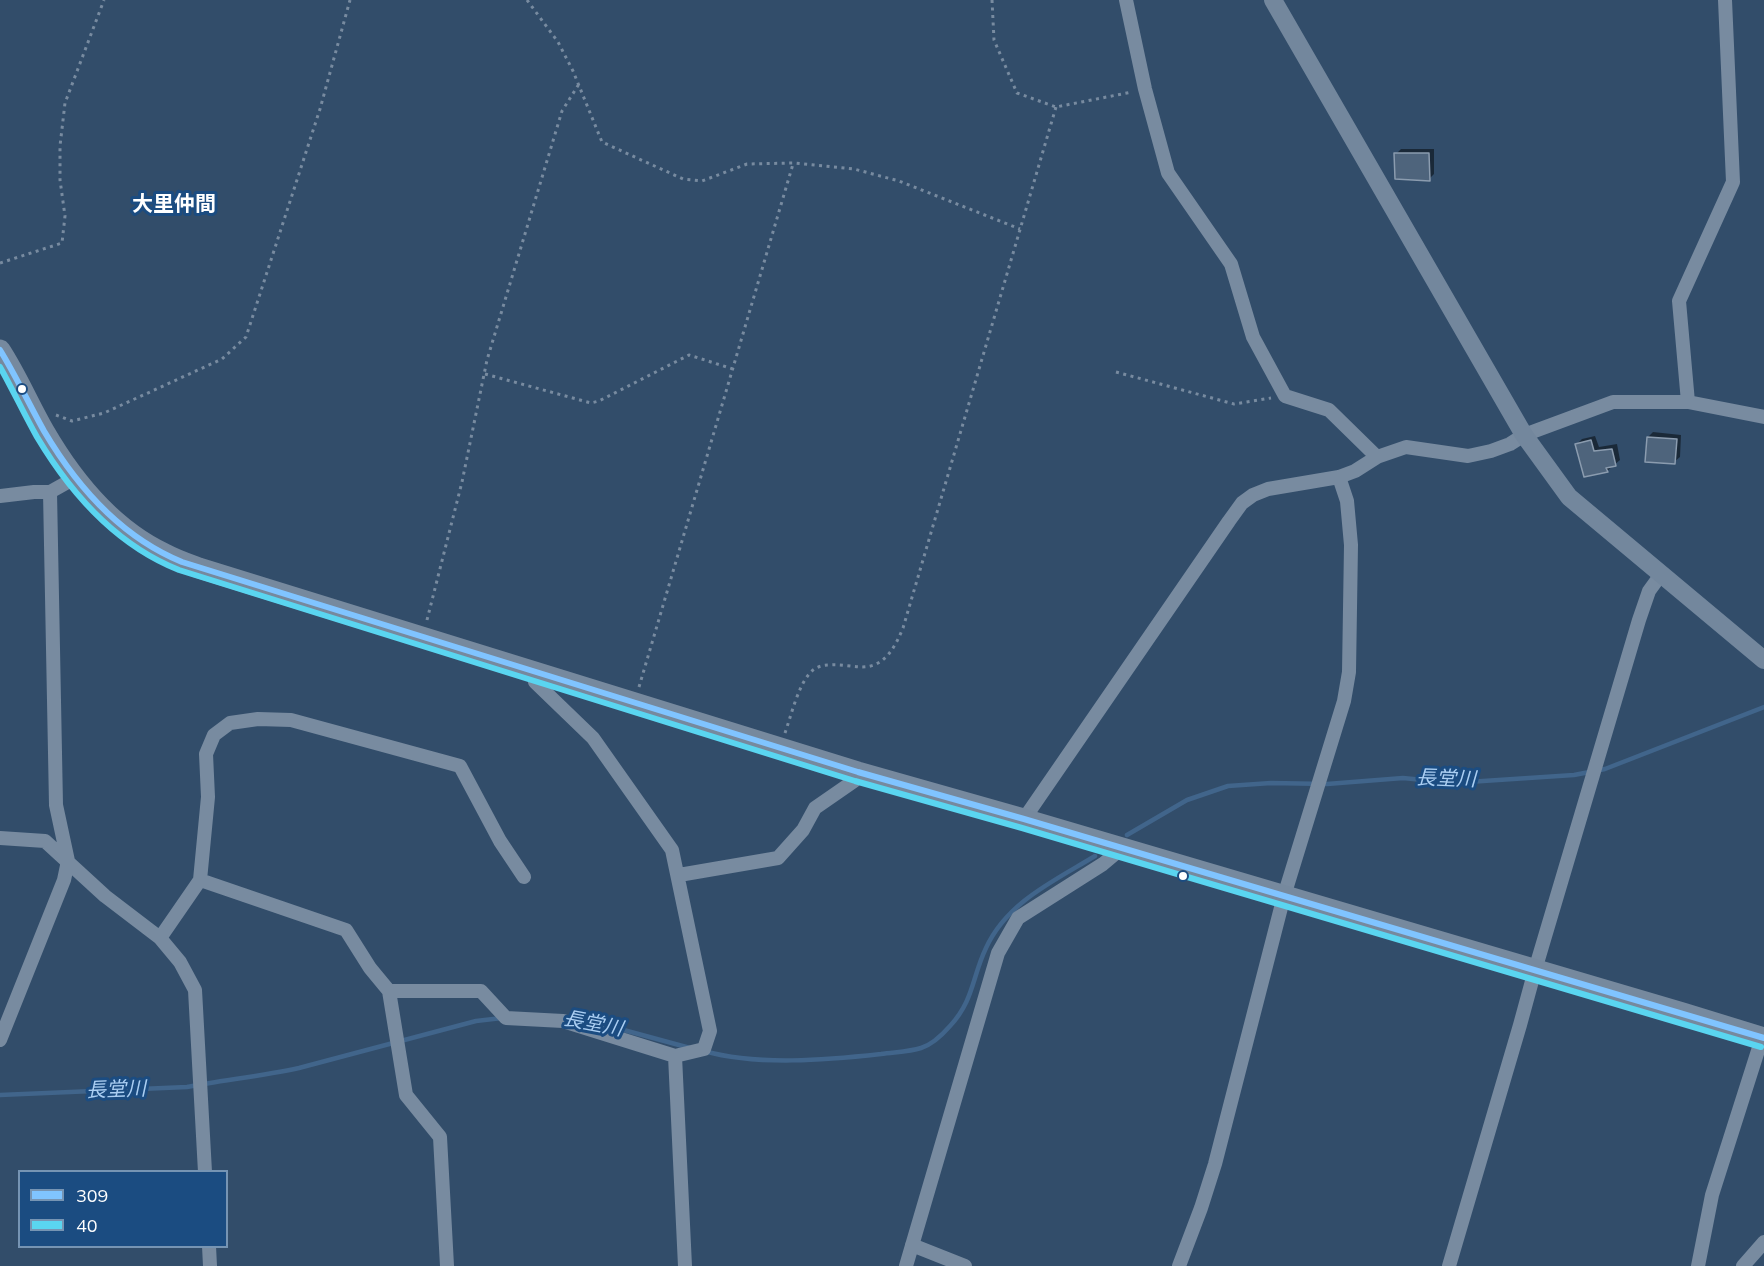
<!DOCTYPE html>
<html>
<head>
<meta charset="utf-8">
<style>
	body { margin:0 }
	#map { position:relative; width:1764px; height:1266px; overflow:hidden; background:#324d6a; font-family:Mulish,sans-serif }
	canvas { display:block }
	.legend { position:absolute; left:18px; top:1170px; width:210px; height:78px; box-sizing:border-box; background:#1b4c81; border:2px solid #7694b3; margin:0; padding:8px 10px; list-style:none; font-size:18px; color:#fff }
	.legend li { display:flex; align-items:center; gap:12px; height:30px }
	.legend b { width:30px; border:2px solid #7694b3 }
</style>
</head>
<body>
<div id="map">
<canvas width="1764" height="1266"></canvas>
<ul class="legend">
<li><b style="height:8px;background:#80c4ff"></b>309</li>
<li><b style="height:8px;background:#5ad5f0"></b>40</li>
</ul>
</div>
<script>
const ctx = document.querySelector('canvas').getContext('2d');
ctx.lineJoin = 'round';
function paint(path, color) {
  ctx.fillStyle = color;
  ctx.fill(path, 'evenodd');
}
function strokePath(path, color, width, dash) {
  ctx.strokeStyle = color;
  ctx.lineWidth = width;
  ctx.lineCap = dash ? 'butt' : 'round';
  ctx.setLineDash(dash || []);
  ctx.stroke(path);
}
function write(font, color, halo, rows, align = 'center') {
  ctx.font = font + ' Mulish,"Noto Sans JP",sans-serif';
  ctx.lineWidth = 6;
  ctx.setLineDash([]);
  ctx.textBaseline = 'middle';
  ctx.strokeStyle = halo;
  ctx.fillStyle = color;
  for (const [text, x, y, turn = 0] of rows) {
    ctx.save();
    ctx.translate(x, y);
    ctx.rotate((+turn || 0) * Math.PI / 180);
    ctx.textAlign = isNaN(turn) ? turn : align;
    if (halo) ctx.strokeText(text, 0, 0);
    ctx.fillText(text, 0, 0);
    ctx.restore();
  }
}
paint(new Path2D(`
	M1401,149H1434V174L1429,179L1396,154Z
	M1653,432L1681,435L1680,457L1674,462L1648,437Z
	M1595,436L1599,447L1617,444L1620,460L1607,471L1577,444L1582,439Z`), '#0007');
strokePath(new Path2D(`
	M1127,835L1187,800L1228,786L1271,783L1327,784L1403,778L1433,781L1468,782L1574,775L1605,769L1764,707
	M582,1020L609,1026L690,1048
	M704,1051C757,1066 827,1060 881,1054C894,1052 909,1052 921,1048C931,1045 943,1034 950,1026C974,1000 972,977 986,948C1007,902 1054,881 1095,856
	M0,1095L187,1087C224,1080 262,1076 299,1068L476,1021L502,1018`), '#41658b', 4.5);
const building = new Path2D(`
	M1394,153H1429L1430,181L1395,179Z
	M1647,437L1677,439L1675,464L1645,462Z
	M1591,440L1594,451L1612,449L1616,466L1606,468L1608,472L1584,477L1575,444Z`);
paint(building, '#4e647c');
strokePath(building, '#8b9caf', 1.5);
strokePath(new Path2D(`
	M527,0L558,42L573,71L602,142L683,179L702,181L747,164L794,163L854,169L899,181L1020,229
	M992,0L994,40L1017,93L1056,107L1132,92
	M0,263L62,243L65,216L60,180V146L65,103L104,0
	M1116,372L1234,404L1271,398
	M485,374L591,403L599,401L689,355L733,369
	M56,415L72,421L104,413L222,359L246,337L320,109L350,0
	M427,620L462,482L487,360L562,111L579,84
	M639,687L793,164
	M785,733C791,716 798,686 810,673C815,667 822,665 830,665C841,664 852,667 862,667C885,667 895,647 903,628L1056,107`), '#788ba0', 3, [3, 4.5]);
strokePath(new Path2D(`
	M1126,0L1145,89L1168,173L1231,264L1253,337L1285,396L1329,410L1377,457
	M1688,402L1679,301L1733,182L1725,0
	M0,496L34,492H50L75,478
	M1024,819L1229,521L1242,503L1253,495L1268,489L1339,477L1355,471L1377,457L1406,447L1468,456L1491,451L1510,444L1524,435L1613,402H1688L1764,417
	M0,838L45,841L105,896L160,938L180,962L195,990L205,1172
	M679,875L778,858L803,830L815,808L854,781L858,772
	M200,880L208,797L206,754L214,735L230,723L258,719L291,720L460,766L500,841L524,877
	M160,938L200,880L346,930L370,968L389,991L406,1095L440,1137L447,1266
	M389,991H481L506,1018L563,1021L675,1056L704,1049L710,1031L672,850L593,738L535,682L533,671
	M0,1040L64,880L68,861L56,805L50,492
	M675,1056L685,1266
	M912,1245L965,1266
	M209,1246L210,1266
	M906,1266L998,953L1018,918L1103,864L1122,848
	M1179,1266L1201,1208L1215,1164L1284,896L1344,701L1349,672L1351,545L1347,501L1339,477
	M1449,1266L1520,1025L1535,970L1639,620L1649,591L1662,573
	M1698,1266L1712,1195L1762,1038
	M1743,1266L1764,1242`), '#788ba0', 14);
strokePath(new Path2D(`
	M1273,0L1524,435L1569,497L1764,660`), '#73879d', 18);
strokePath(new Path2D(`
	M0,350C17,376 29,405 44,431C73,481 112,529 165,554C176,560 188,564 199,568L858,772L1024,819L1683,1013L1764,1038`), '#76899e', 21);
strokePath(new Path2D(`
	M0,350C16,376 29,404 44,431C77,487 121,537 182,562L858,772L1024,819L1764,1038`), '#80c4ff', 6);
strokePath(new Path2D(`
	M0,367C13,390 24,414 37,437C71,494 116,545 179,570L855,781L1022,828L1761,1047`), '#5ad5f0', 6);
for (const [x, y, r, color] of [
	[22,389,5,"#fff"],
	[1183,876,5,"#fff"]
]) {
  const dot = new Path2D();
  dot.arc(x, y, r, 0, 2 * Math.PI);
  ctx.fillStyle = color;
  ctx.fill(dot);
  strokePath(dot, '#1b4c81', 2);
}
write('italic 20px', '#aacef2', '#1b4c81', [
	["長堂川",1446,779,2],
	["長堂川",593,1024,11],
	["長堂川",116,1090,-2]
]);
write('bold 21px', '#fff', '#1b4c81', [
	["大里仲間",174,205]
]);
</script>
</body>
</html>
